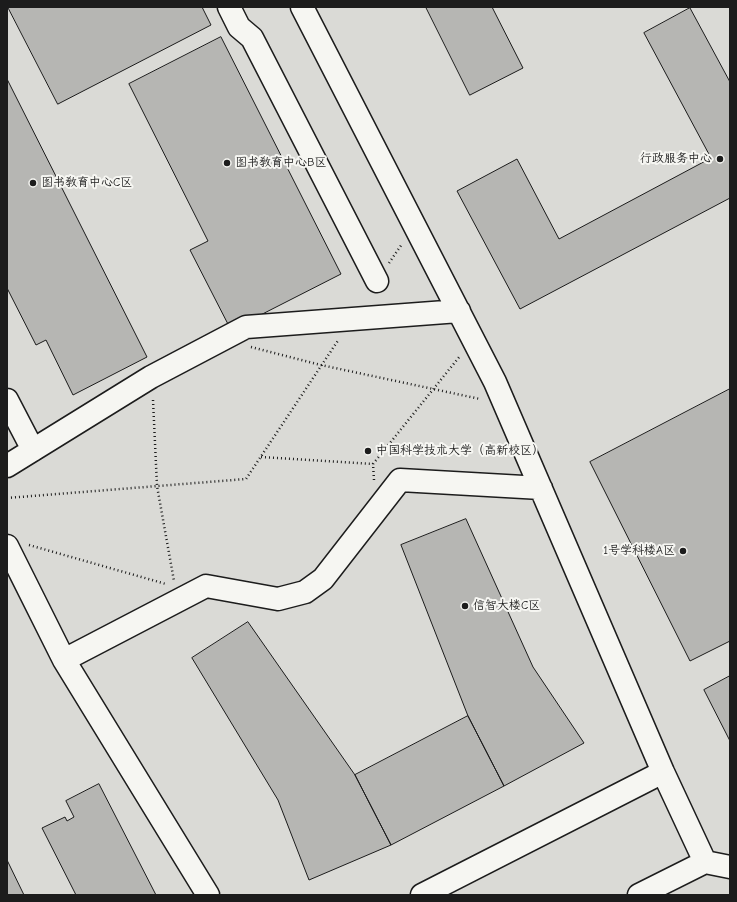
<!DOCTYPE html>
<html>
<head>
<meta charset="utf-8">
<style>
	body { margin:0 }
	#map { position:relative; width:737px; height:902px; overflow:hidden; background:#e9e9e5; font-family:"Comic Neue",sans-serif }
	canvas { display:block }
	.frame { position:absolute; inset:0; border:8px solid #1c1c1c; pointer-events:none }
</style>
</head>
<body>
<div id="map">
<canvas width="737" height="902"></canvas>
<div class="frame"></div>
</div>
<script>
const ctx = document.querySelector('canvas').getContext('2d');
ctx.lineJoin = 'round';
function paint(path, color) {
  ctx.fillStyle = color;
  ctx.fill(path, 'evenodd');
}
function strokePath(path, color, width, dash) {
  ctx.strokeStyle = color;
  ctx.lineWidth = width;
  ctx.lineCap = dash ? 'butt' : 'round';
  ctx.setLineDash(dash || []);
  ctx.stroke(path);
}
function write(font, color, halo, rows, align = 'center') {
  ctx.font = font + ' "Comic Neue","LXGW WenKai TC",sans-serif';
  ctx.lineWidth = 4;
  ctx.setLineDash([]);
  ctx.textBaseline = 'middle';
  ctx.strokeStyle = halo;
  ctx.fillStyle = color;
  for (const [text, x, y, turn = 0] of rows) {
    ctx.save();
    ctx.translate(x, y);
    ctx.rotate((+turn || 0) * Math.PI / 180);
    ctx.textAlign = isNaN(turn) ? turn : align;
    if (halo) ctx.strokeText(text, 0, 0);
    ctx.fillText(text, 0, 0);
    ctx.restore();
  }
}
paint(new Path2D(`
	M7,7H730V895H7Z`), '#dadad6');
const building = new Path2D(`
	M8,7H202L211,25L58,104Z
	M426,7H492L523,68L470,95Z
	M690,8L730,82V198L520,309L457,191L517,159L559,239L711,158L644,33Z
	M221,37L341,274L231,330L190,250L208,241L129,84Z
	M7,79L147,357L73,395L46,340L36,345L7,288Z
	M730,389V641L690,661L590,462Z
	M466,519L533,667L584,743L504,786L468,716L401,545Z
	M248,622L355,775L391,845L309,880L278,800L192,658Z
	M730,676V741L704,690Z
	M468,716L504,786L391,845L355,775Z
	M99,784L156,895H76L42,828L65,817L67,821L74,817L66,801Z
	M7,860L24,895H7Z`);
paint(building, '#b6b6b3');
strokePath(building, '#1c1c1c', 1);
const minor = new Path2D(`
	M229,7L239,27L252,38L377,281
	M302,7L495,382L663,772L705,862
	M7,400L33,450
	M7,466L151,377L246,327L459,311
	M7,546L64,660L208,895
	M64,660L206,586L278,599L305,592L323,579L400,480L541,488
	M422,895L663,772
	M639,895L705,862L730,867`);
strokePath(minor, '#1c1c1c', 25);
strokePath(new Path2D(`
	M389,263L402,244
	M251,347L321,365L480,399
	M153,400L157,486L174,581
	M261,457L373,464
	M374,480L373,464L460,356
	M7,498L246,479L339,339
	M29,545L166,584`), '#1c1c1c', 2.5, [1, 3]);
strokePath(minor, '#f6f6f2', 22);
for (const [x, y, r, color] of [
	[720,159,4,"#1c1c1c"],
	[227,163,4,"#1c1c1c"],
	[33,183,4,"#1c1c1c"],
	[368,451,4,"#1c1c1c"],
	[683,551,4,"#1c1c1c"],
	[465,606,4,"#1c1c1c"]
]) {
  const dot = new Path2D();
  dot.arc(x, y, r, 0, 2 * Math.PI);
  ctx.fillStyle = color;
  ctx.fill(dot);
  strokePath(dot, '#f6f6f2', 1.5);
}
write('12px', '#1c1c1c', '#f6f6f2', [
	["行政服务中心",712,159,"right"],
	["图书教育中心B区",235,163],
	["图书教育中心C区",41,183],
	["中国科学技术大学（高新校区）",376,451],
	["1号学科楼A区",675,551,"right"],
	["信智大楼C区",473,606]
], 'left');
</script>
</body>
</html>
